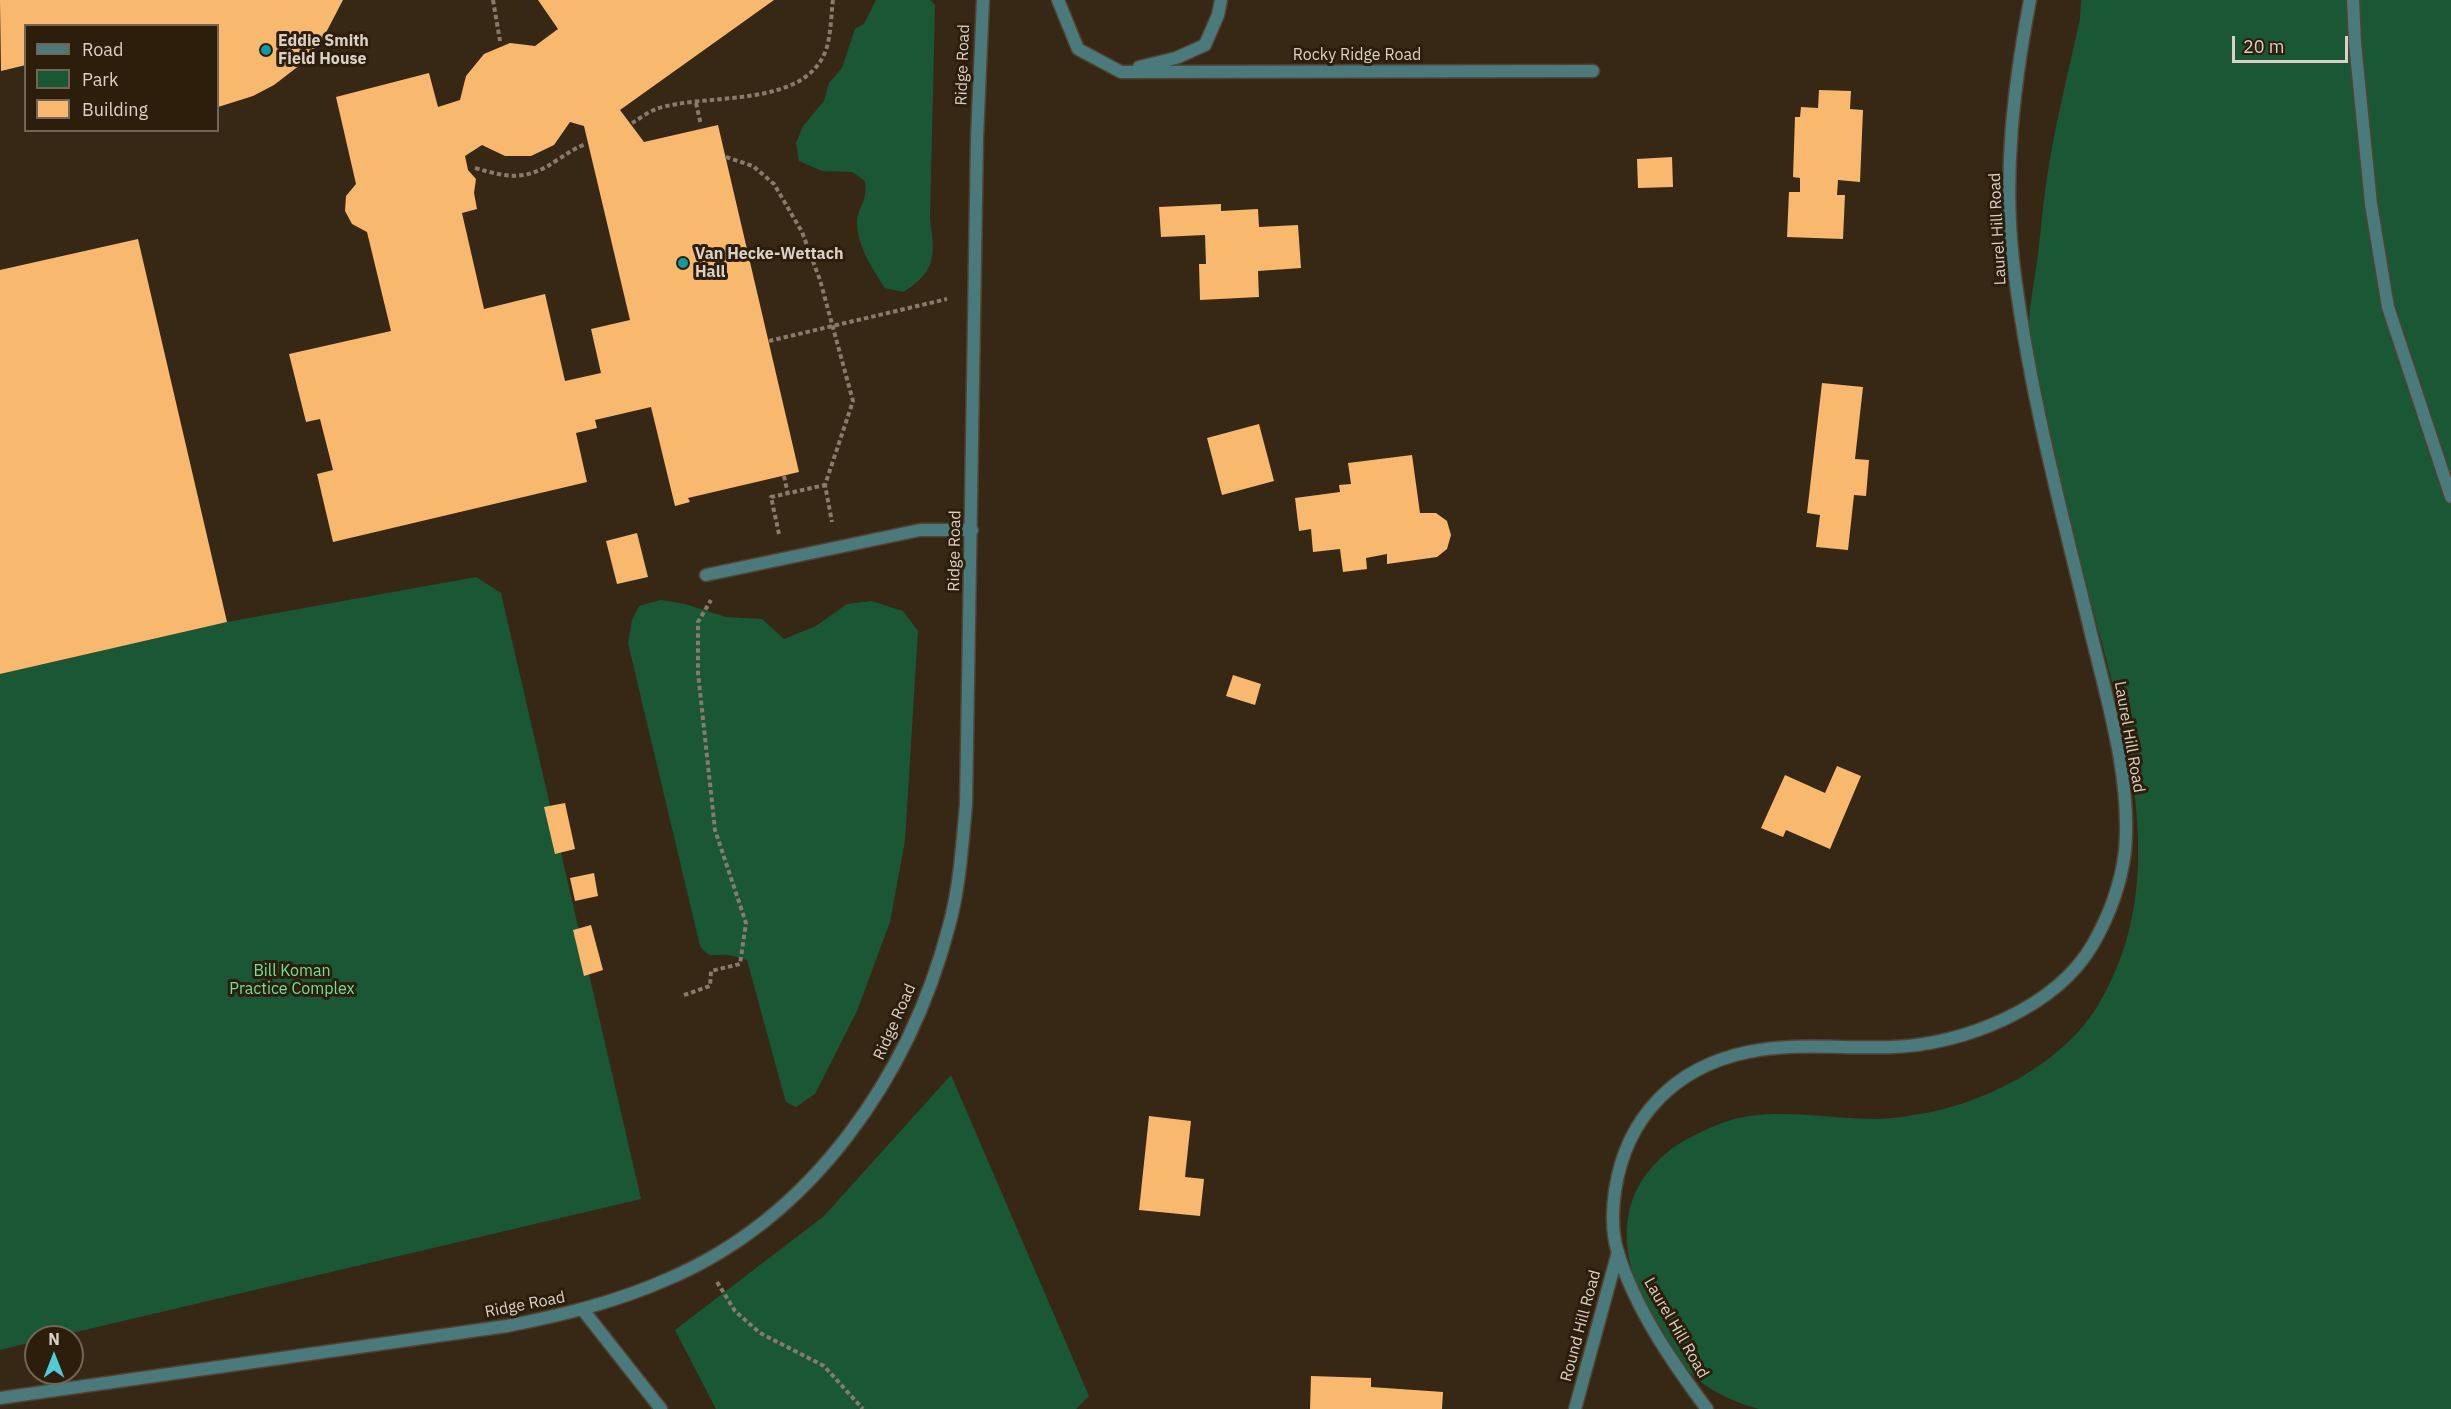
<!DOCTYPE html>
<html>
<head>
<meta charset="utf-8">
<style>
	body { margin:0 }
	#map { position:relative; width:2451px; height:1409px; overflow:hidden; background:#372816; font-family:"IBM Plex Sans",sans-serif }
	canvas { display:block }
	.legend { position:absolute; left:24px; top:24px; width:195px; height:108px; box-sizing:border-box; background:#2d1e0c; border:2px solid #726556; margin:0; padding:8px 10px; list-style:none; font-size:18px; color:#dad0c5 }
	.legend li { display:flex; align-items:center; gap:12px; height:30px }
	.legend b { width:30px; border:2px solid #726556 }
	.north { position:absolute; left:24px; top:1325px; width:60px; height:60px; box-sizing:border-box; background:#2d1e0c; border:2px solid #726556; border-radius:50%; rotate:0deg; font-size:16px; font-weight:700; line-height:24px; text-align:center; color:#dad0c5 }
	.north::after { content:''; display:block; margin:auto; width:21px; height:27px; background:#52cbd9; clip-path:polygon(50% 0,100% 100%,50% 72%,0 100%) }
	.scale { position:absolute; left:2232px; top:36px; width:116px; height:27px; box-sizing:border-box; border:3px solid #dad0c5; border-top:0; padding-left:8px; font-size:18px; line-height:21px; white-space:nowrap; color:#dad0c5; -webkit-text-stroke:4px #2d1e0c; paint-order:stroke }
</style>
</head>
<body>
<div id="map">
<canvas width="2451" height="1409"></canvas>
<ul class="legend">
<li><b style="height:8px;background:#4a7a7c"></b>Road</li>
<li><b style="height:16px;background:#195735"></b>Park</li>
<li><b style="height:16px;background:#f8b96f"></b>Building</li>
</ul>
<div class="north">N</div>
<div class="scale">20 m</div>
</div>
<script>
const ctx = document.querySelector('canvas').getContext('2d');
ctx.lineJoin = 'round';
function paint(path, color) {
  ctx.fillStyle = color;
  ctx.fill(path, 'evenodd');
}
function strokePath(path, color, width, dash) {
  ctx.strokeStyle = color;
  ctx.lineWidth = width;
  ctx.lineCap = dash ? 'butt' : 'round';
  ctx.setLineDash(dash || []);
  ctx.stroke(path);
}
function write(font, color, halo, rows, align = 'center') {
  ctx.font = font + ' "IBM Plex Sans",sans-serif';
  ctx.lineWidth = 6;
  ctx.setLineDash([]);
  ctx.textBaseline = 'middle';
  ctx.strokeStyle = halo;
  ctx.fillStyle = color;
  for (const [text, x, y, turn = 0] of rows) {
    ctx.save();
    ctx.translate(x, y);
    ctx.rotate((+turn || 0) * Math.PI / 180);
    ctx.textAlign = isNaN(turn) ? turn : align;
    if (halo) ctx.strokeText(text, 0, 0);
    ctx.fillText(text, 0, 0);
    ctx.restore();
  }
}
paint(new Path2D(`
	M876,0H930L935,5L930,219C935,254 937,272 903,292L885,288C873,270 857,246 857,222C858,206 868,202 865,181L852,172L822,171L799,161L796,143L803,126L824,101L829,83L842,68L855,29L864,24Z
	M2081,0H2451V1409H1759C1694,1391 1673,1359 1644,1302C1628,1270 1620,1230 1634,1196C1644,1171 1666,1150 1689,1138C1708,1128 1728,1119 1749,1116C1791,1110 1834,1119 1877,1119C1895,1119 1913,1115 1931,1112C1992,1099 2063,1062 2097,1007C2178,875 2121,721 2086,583C2073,533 2061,483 2049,433C2042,401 2032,367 2029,334C2028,311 2034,285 2037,262C2041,232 2043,201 2048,171C2056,120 2069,70 2080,19Z
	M476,577L501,593L641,1199L55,1337H36V1341L0,1350V674L227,622Z
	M661,600L685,604L726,617L762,619L784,639L816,626L847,604L871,601L903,611L918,631L905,841L890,922L857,1011L815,1094L796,1107L786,1102L783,1092L747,960C741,959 733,955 727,955C713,954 709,959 700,946L628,643L632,620L639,606Z
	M951,1075L1089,1396L1076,1409H716L675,1330L824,1216Z`), '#195735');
paint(new Path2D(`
	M0,0H343L320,44L300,65L274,85L253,96L218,107V26H26V65L1,71Z
	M538,0H774L620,110L644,142L718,125L799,472L688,498L690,502L675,506L651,407L595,420L597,428L576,433L587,482L333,542L317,474L333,470L320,419L306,422L289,354L391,331L367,232L352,224L345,211L346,196L356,184L336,97L429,73L438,107L460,100L466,76L484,54L510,43L535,46L558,29ZM570,122L584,126L630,320L591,329L601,373L565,381L545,294L484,309L462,213L477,209L474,193L476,179L468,170L465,156L482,145L505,156H531L554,145Z
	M1819,90L1851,91L1850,109L1863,110L1860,182L1838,180L1837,195H1845L1843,239L1787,237L1789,192H1800V178L1793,177L1795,117H1800L1801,107L1818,108Z
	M1672,157L1673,187L1638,188L1637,159Z
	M1221,204V211L1258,209L1259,227L1298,225L1301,268L1258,271L1259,297L1200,300L1199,264H1206L1205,235L1161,237L1159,207Z
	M138,239L227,622L0,674V270Z
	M1822,383L1863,387L1855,459L1869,460L1866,496L1854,495L1848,550L1816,547L1820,515L1807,513Z
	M1259,424L1274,481L1222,495L1207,438Z
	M1412,455L1420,513H1436L1447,521L1451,535L1447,549L1437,557L1387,564V554L1366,558L1367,569L1343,572L1340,549L1313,552L1311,529L1299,531L1295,498L1340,492L1339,485L1351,484L1348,463Z
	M637,533L648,577L617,584L606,541Z
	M1233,675L1261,684L1255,705L1226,696Z
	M1837,766L1861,776L1830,849L1786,830L1783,837L1761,828L1785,775L1825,793Z
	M565,803L575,849L555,854L544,807Z
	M594,873L598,896L575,901L570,878Z
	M591,925L603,970L584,976L573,930Z
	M1149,1116L1191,1121L1185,1177L1204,1179L1200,1216L1139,1210Z
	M1311,1376L1371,1378V1387L1443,1392L1442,1409H1310Z`), '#f8b96f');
const lane = new Path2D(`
	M2353,0L2355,43L2371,204L2388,307L2451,497
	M706,575L920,530H972
	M583,1310L661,1409`);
const street = new Path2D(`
	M1058,0L1078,49L1121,72L1593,71
	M1139,67L1176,58L1205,45L1218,15L1221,0
	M0,1398L507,1326C563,1315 616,1302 668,1279C813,1217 910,1075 949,926C960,886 962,845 966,805L977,138L983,0
	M1575,1409L1618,1252
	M1707,1409C1672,1362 1636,1310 1618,1253C1612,1234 1612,1211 1615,1191C1626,1117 1675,1067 1748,1052C1795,1042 1845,1049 1892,1047C1963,1045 2056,1008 2093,944C2109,916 2121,884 2125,851C2132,777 2105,693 2088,621C2059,502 2027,381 2013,260C2003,174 2014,84 2030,0`);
strokePath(lane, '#514332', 15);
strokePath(street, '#514332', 15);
strokePath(new Path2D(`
	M493,0L500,41
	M696,103L701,125
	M632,123C639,119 648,112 656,109C705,92 804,110 826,50C831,35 831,16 833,0
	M726,157L753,166L774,184L802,232L820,280L853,401L825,485L832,522
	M475,168C509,178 527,181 557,160C567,154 575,148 586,144
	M769,341L947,299
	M784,476L788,494
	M779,534L771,497L825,485
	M684,995L710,986L711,971L740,964L746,923L715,830L698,673V622L711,600
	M717,1282L735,1311L760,1333L824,1366L863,1409`), '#877b6c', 4, [4.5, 3]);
strokePath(lane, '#4a7a7c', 12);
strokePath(street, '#4a7a7c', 12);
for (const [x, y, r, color] of [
	[266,50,6,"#0f9aa8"],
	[683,263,6,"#0f9aa8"]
]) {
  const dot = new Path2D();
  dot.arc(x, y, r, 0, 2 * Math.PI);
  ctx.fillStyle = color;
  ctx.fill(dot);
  strokePath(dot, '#2d1e0c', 2);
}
write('bold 16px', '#dad0c5', '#2d1e0c', [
	["Eddie Smith",278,41],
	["Field House",278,59],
	["Van Hecke-Wettach",695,254],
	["Hall",695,272]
], 'left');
write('16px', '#dad0c5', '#2d1e0c', [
	["Rocky Ridge Road",1357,55],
	["Ridge Road",963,65,-88],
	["Laurel Hill Road",1998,229,-93],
	["Ridge Road",955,551,-89],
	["Laurel Hill Road",2129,737,80],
	["Ridge Road",895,1022,-66],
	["Ridge Road",525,1305,-11],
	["Round Hill Road",1581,1326,-75],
	["Laurel Hill Road",1676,1328,60]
]);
write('16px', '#6be29b', '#2d1e0c', [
	["Bill Koman",292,971],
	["Practice Complex",292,989]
]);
</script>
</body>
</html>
